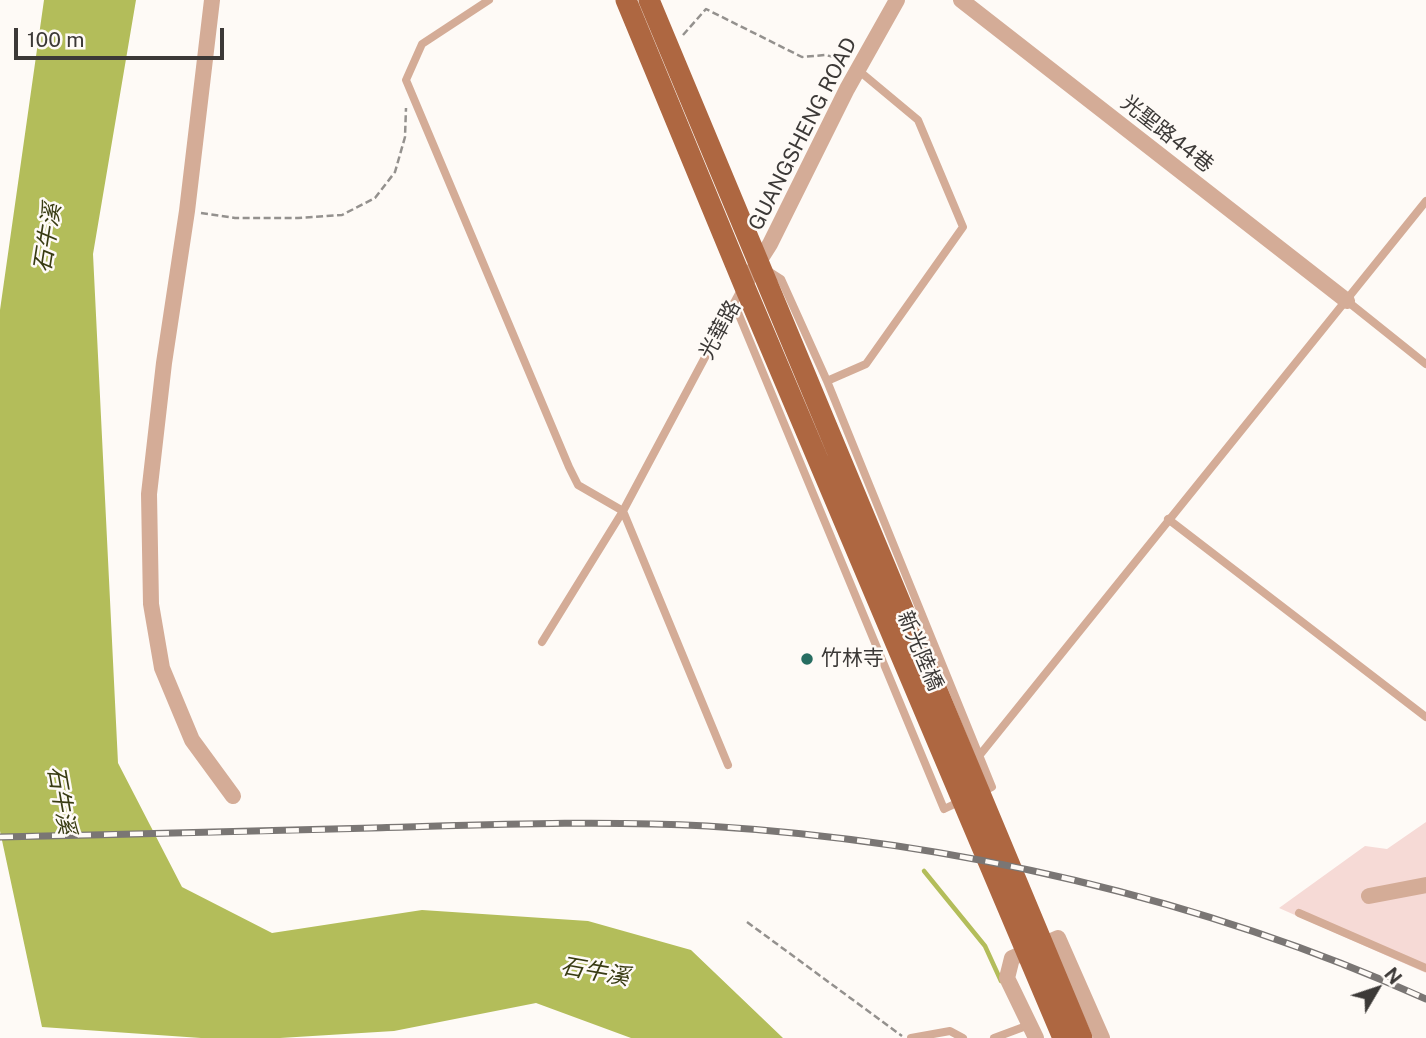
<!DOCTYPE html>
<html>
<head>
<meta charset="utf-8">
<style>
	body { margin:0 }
	#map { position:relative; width:1426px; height:1038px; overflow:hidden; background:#fefaf6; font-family:"Public Sans",sans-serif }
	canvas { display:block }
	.north { position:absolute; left:1342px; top:954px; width:70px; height:70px; -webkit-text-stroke:5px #fefaf6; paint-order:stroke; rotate:51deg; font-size:19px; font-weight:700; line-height:28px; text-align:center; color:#3c3937 }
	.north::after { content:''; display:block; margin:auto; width:24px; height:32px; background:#3c3937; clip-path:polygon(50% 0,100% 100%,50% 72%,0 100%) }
	.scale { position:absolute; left:14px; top:28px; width:210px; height:32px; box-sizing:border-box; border:4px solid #3c3937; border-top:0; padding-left:9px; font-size:21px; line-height:24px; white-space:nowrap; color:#3c3937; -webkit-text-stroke:5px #fefaf6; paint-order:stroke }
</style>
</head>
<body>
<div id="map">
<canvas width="1426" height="1038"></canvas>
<div class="north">N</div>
<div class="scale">100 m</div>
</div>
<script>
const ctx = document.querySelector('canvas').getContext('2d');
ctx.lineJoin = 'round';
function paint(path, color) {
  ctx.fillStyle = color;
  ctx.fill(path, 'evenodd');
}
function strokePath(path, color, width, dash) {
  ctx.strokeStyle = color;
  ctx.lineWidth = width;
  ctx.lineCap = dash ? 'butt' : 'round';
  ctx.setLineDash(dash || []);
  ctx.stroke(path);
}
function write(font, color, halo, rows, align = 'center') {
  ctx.font = font + ' "Public Sans","Noto Sans TC",sans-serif';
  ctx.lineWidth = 5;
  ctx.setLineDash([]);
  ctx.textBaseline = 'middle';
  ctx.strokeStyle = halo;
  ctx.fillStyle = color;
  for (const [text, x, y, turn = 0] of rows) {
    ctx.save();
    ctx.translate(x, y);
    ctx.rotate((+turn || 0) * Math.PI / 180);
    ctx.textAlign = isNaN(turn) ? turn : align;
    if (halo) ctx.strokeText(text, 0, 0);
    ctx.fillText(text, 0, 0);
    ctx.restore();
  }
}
paint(new Path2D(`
	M1426,822V973L1279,908L1365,846L1387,849Z`), '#f6dad6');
paint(new Path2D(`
	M44,0H136L93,254L118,763L182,887L272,933L422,910L588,921L691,950L783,1038H631L536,1003L394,1031L280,1038H201L42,1027L0,831V310Z`), '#b3bd5a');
strokePath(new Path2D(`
	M924,871L985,946L1001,981`), '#b3bd5a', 4.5);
strokePath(new Path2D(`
	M683,35L706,9L802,57L825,55L848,60
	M201,213L235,218H298L342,215L375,198L395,172L405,137L406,108
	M747,922L902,1036`), '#94918e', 2.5, [7, 3.5]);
strokePath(new Path2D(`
	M489,0L422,44L406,80L569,467L578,485L623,511L728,765
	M767,270L781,279L827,381L866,364L963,227L918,120L858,70
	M1347,301L1426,364
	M734,303L944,809L961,801
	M827,381L992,787L980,793
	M1168,519L1426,717
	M542,642L623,511L742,288
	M979,756L1426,201
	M1299,913L1426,968
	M911,1038L950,1031L963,1038
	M994,1038L1029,1025`), '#d4ac97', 8);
strokePath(new Path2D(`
	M212,0L187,211L164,363L149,494L151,604L162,668L192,740L233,796
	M961,0L1347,301
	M744,285L770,244L847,89L897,0
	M1369,896L1426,885
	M1036,1038L1007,978L1012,958L1058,938L1102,1038`), '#d4ac97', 16);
strokePath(new Path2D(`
	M626,0L744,285L1063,1038
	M649,0L1082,1038`), '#ae6741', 21);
const rail = new Path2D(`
	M0,837C124,834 248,832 372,828C483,825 595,820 707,826C953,841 1201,898 1426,999`);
strokePath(rail, '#7a7674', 7);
strokePath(rail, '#fefaf6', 4.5, [13]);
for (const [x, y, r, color] of [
	[807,659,7,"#276d61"]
]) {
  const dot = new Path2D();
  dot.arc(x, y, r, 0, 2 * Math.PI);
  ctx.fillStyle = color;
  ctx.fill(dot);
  strokePath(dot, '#fefaf6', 2.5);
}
write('21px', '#3c3937', '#fefaf6', [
	["GUANGSHENG ROAD",803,134,-63],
	["光聖路44巷",1167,134,38],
	["光華路",720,330,-62],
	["新光陸橋",920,651,67]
]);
write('21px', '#3c3937', '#fefaf6', [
	["竹林寺",821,659]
], 'left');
write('italic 23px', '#383b12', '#fefaf6', [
	["石牛溪",48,238,-81],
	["石牛溪",61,800,80],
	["石牛溪",595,972,10]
]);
</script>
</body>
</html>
